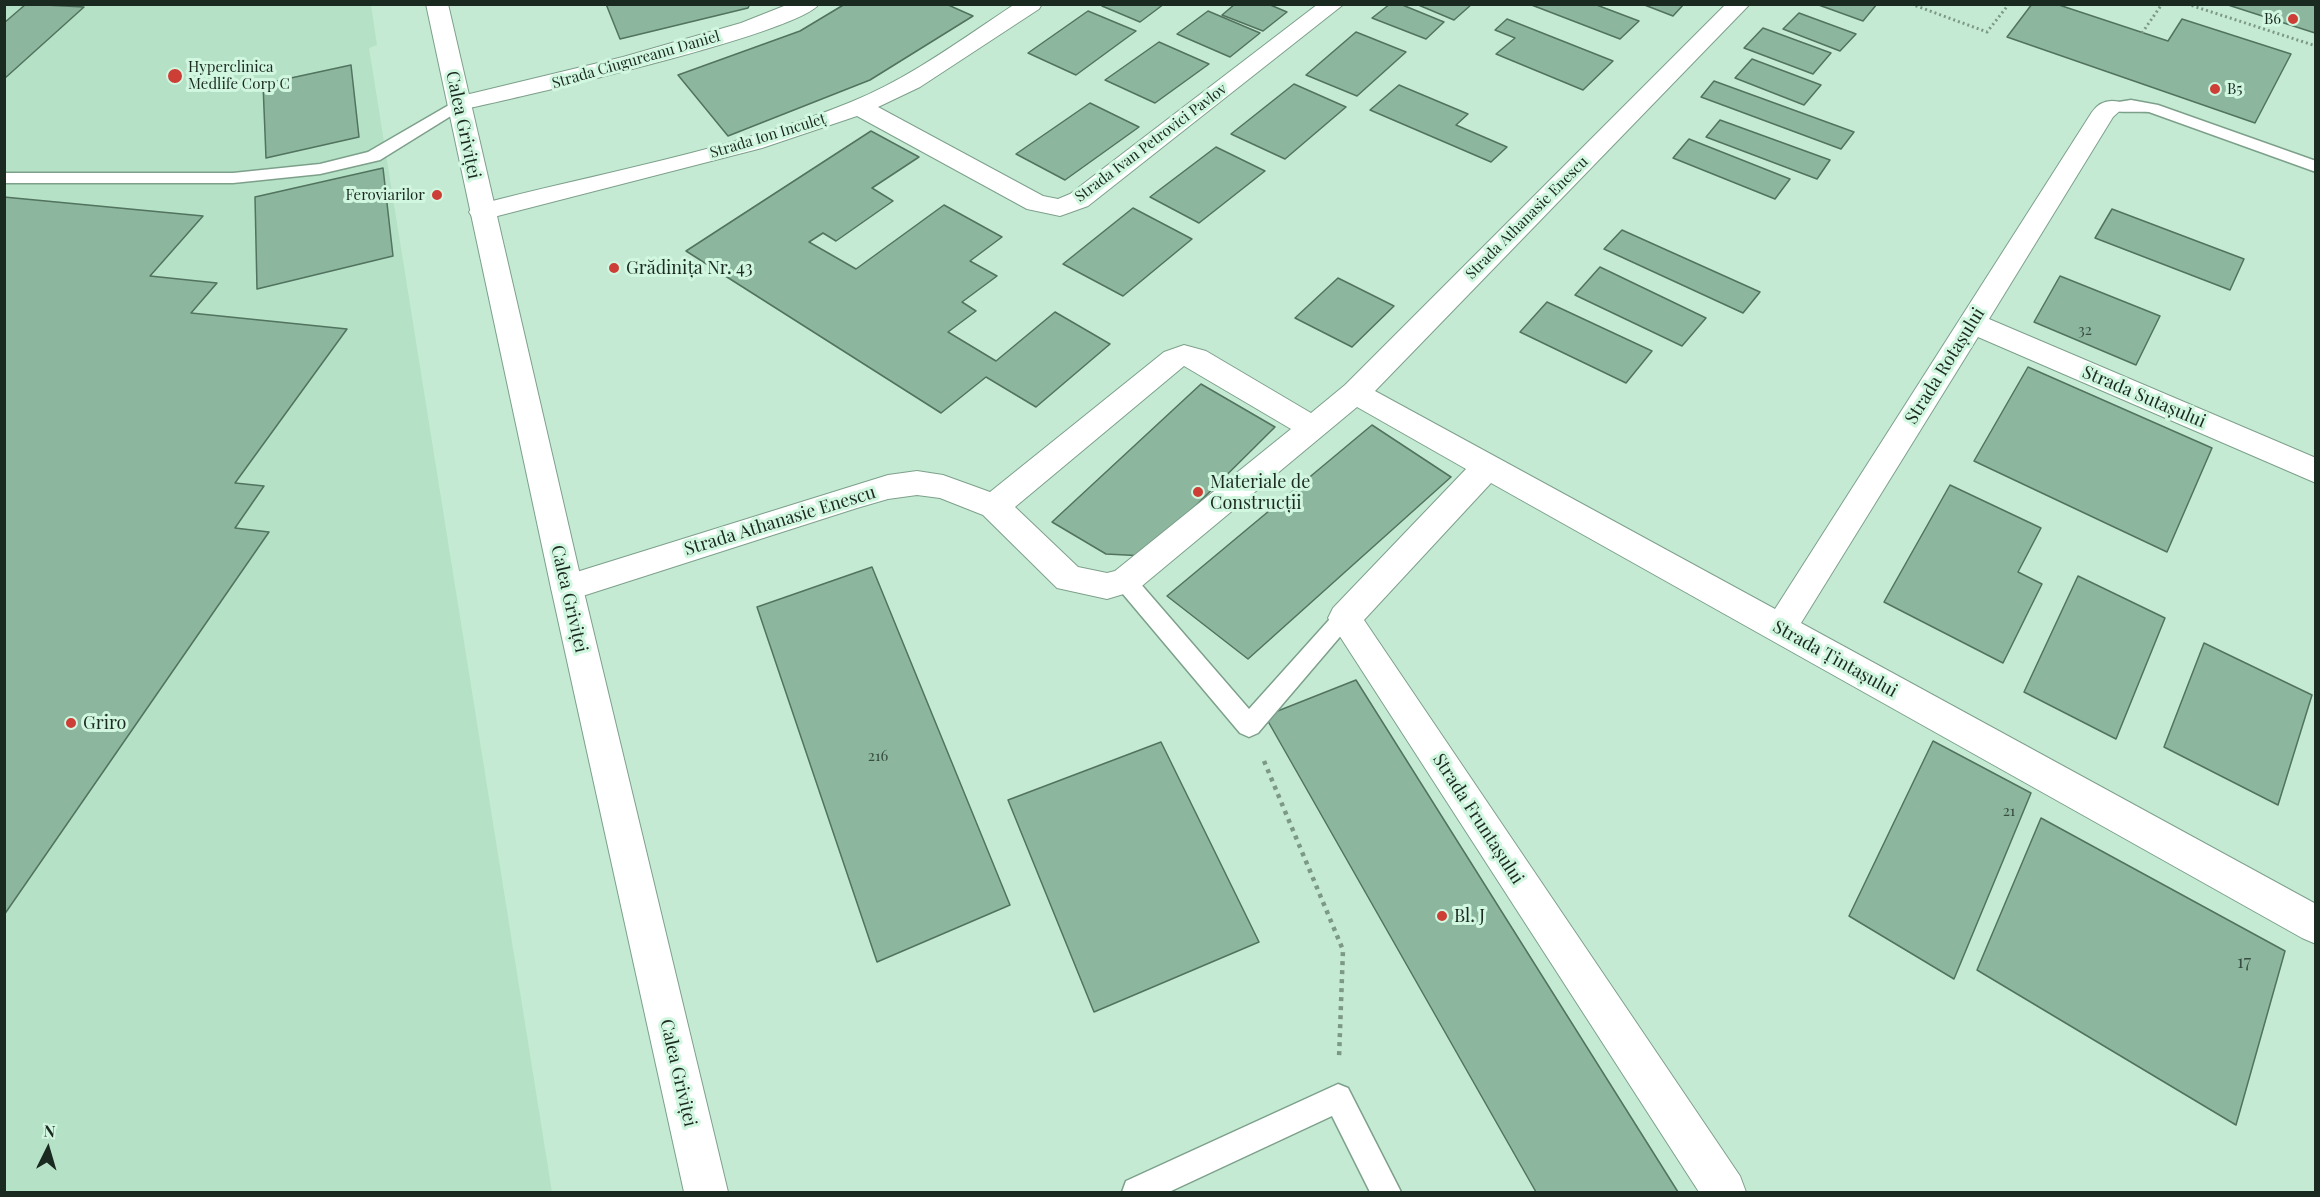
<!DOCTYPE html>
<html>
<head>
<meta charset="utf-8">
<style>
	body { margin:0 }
	#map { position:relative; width:2320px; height:1197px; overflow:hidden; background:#c5ead3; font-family:"Playfair Display",serif }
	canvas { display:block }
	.frame { position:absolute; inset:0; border:6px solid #1b2a21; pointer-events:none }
	.north { position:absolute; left:18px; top:1119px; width:60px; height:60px; -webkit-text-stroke:4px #d2f7e0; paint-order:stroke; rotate:5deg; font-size:16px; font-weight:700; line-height:24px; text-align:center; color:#1b2a21 }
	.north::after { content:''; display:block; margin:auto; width:21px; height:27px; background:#1b2a21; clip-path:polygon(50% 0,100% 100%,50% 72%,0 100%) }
</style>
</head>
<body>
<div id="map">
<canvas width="2320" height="1197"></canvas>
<div class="frame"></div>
<div class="north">N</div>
</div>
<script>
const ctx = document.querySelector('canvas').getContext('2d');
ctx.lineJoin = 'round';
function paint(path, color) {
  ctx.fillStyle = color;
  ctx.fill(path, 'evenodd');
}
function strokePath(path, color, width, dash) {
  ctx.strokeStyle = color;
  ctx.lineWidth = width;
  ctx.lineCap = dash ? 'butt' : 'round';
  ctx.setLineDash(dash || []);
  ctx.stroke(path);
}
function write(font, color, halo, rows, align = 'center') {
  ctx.font = font + ' "Playfair Display",serif';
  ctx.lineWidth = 6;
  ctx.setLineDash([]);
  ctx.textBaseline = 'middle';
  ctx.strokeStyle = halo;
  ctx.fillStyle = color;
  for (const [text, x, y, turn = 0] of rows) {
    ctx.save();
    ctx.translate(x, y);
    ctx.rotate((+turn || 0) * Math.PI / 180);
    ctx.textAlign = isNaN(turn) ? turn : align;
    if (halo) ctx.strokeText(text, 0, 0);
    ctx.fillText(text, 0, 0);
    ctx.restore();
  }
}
paint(new Path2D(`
	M5,5H371L377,45L369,48L552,1192H5Z`), '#b5e1c6');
const building = new Path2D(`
	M26,4L84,7L4,79V23Z
	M606,4H750L748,8L620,39Z
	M845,4H946L973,16L870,80L728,136L678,75L800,31Z
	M1104,4H1164L1140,22L1102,6Z
	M1235,4H1268L1287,12L1263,31L1222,15Z
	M1390,4H1400L1444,22L1426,39L1372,18Z
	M1416,4H1472L1454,20Z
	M1529,4H1594L1639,21L1620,39Z
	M1642,4H1684L1673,16Z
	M1816,4H1877L1863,21Z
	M2032,4H2056L2168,41L2182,19L2291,54L2255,123L2007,37Z
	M2225,4H2316V33H2315Z
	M1088,11L1136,31L1076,75L1028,53Z
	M1208,11L1260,33L1230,57L1177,34Z
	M1799,13L1856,34L1840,51L1783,29Z
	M1507,19L1613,61L1583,90L1496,54L1515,38L1495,30Z
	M1763,28L1831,53L1813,74L1744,48Z
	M1356,32L1406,52L1357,96L1306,75Z
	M1159,42L1209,64L1155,103L1105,80Z
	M1752,59L1821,85L1804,105L1735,78Z
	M351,65L359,137L266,158L263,84Z
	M1714,81L1854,132L1841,149L1701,97Z
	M1294,84L1346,107L1285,159L1231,134Z
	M1399,85L1468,114L1456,125L1507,147L1491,162L1370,110Z
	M1090,103L1139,127L1065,180L1016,154Z
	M1720,120L1830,160L1817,179L1706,137Z
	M871,131L919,157L872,188L893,201L836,241L823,233L809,242L856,269L944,205L1002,237L970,261L997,276L962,302L976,311L948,332L996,361L1055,312L1110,344L1036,407L986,377L941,413L686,251Z
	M1689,139L1790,179L1775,199L1673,158Z
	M1216,147L1265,171L1199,223L1150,197Z
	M383,168L393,256L257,289L255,197Z
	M4,197L203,216L150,276L217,283L191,313L347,329L235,483L264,486L235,528L269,532L4,915Z
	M1133,208L1192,239L1123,296L1063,264Z
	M2112,209L2244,259L2230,290L2095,238Z
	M1622,230L1760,292L1743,313L1604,249Z
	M1600,267L1706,318L1682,346L1575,295Z
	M2060,276L2160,316L2136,365L2034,322Z
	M1338,278L1394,306L1352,347L1295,318Z
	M1547,302L1652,351L1626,383L1520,332Z
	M2028,367L2212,448L2167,552L1974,461Z
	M1201,384L1275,427L1145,556L1106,554L1052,522Z
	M1372,425L1451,477L1248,659L1167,596Z
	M1950,485L2041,528L2018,572L2042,584L2003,663L1884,602Z
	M872,567L1010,905L877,962L757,607Z
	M2078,576L2165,618L2116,739L2024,692Z
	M2204,643L2312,695L2278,805L2164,747Z
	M1356,680L1678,1192H1536L1265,716Z
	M1933,741L2031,793L1954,979L1849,916Z
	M1161,742L1259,942L1094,1012L1008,800Z
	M2041,818L2285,951L2236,1125L1977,970Z`);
paint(building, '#8cb69d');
strokePath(building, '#51735f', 1.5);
const service = new Path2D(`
	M461,98L467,100L469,103L467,106L380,160L320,174L233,183H4V173H233L320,164L368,152Z
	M2131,100L2158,105L2316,161V172L2149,112C2137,111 2110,114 2104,107L2106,104Z
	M1125,572L1133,575L1249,709L1337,611L1345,609L1353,611L1356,618L1258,733L1249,737L1240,733L1117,587L1114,581L1117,575Z
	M1338,1084L1348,1088L1401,1192H1370L1332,1116L1169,1192H1122L1126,1181Z`);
const minor = new Path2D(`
	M789,4H819C798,34 512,99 461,110L453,108L449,103L453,98L623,57L741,23Z
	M1015,4H1042L1039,9L920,87L878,107L1043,196L1058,199L1070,194L1318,4H1344L1088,206L1060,216L1027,209L857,116L762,148L482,220L473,218L469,212L473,206C598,173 730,151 851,102C910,78 962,39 1015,4Z
	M1726,4H1750L1375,391L1775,609L2092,112C2099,102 2109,99 2120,102L2124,107L2113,117L1989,319L2316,458V483L1978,337L1801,623L2316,904V944L2302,938L1491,483L1364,620L1740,1176L1746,1192H1699L1328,618L1333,608L1466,469L1357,407L1137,590L1107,599L1057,588L983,515L940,498L917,495L888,499L857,508L567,601L555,597L551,588L555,579L567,575L888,475L917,471L943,475L990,492L1164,352L1184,345L1206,351L1311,413L1345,385ZM1184,366L1291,429L1115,571L1107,573L1078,567L1015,507Z`);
const primary = new Path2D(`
	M426,4H448L583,588L728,1192H684L551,588Z`);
strokePath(service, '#7da08b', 3);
strokePath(minor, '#7da08b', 2);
strokePath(primary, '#7da08b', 2);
strokePath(new Path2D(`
	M1911,4L1987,32L2009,4
	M2187,4L2316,46
	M2142,33L2162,4`), '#7c9887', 3, [2, 3]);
strokePath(new Path2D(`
	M1264,761L1343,950L1339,1058`), '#7c9887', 4.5, [4, 5]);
paint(service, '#fff');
paint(minor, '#fff');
paint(primary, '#fff');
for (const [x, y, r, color] of [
	[2293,19,6,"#cc3e36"],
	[175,76,8,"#cc3e36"],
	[2215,89,6,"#cc3e36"],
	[437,195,6,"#cc3e36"],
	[614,268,6,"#cc3e36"],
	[1198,492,6,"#cc3e36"],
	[71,723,6,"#cc3e36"],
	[1442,916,6,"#cc3e36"]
]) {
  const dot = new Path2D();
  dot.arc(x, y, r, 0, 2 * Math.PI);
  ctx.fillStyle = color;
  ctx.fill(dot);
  strokePath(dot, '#d2f7e0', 2);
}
write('15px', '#1b2a21', '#d2f7e0', [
	["B6",2281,19],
	["Hyperclinica",188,67,"left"],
	["Medlife Corp C",188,84,"left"],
	["B5",2227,89,"left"],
	["Feroviarilor",425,195]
], 'right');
write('15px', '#1b2a21', '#d2f7e0', [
	["Strada Ciugureanu Daniel",636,60,-16],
	["Strada Ion Inculeț",768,136,-17],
	["Strada Ivan Petrovici Pavlov",1151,143,-37],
	["Strada Athanasie Enescu",1527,218,-45]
]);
write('15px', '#374d40', null, [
	["32",2085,330],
	["216",878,756],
	["21",2009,811]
]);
write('18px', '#1b2a21', '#d2f7e0', [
	["Calea Griviței",463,125,78],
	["Strada Rotașului",1945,366,-58],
	["Strada Sutașului",2144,397,23],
	["Strada Athanasie Enescu",780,521,-17],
	["Calea Griviței",569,599,77],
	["Strada Țintașului",1835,659,29],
	["Strada Fruntașului",1478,819,57],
	["Calea Griviței",678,1073,77]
]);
write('18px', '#1b2a21', '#d2f7e0', [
	["Grădinița Nr. 43",626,268],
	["Materiale de",1210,482],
	["Construcții",1210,503],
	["Griro",83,723],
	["Bl. J",1454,916]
], 'left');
write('18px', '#374d40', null, [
	["17",2244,962]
]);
</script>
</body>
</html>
